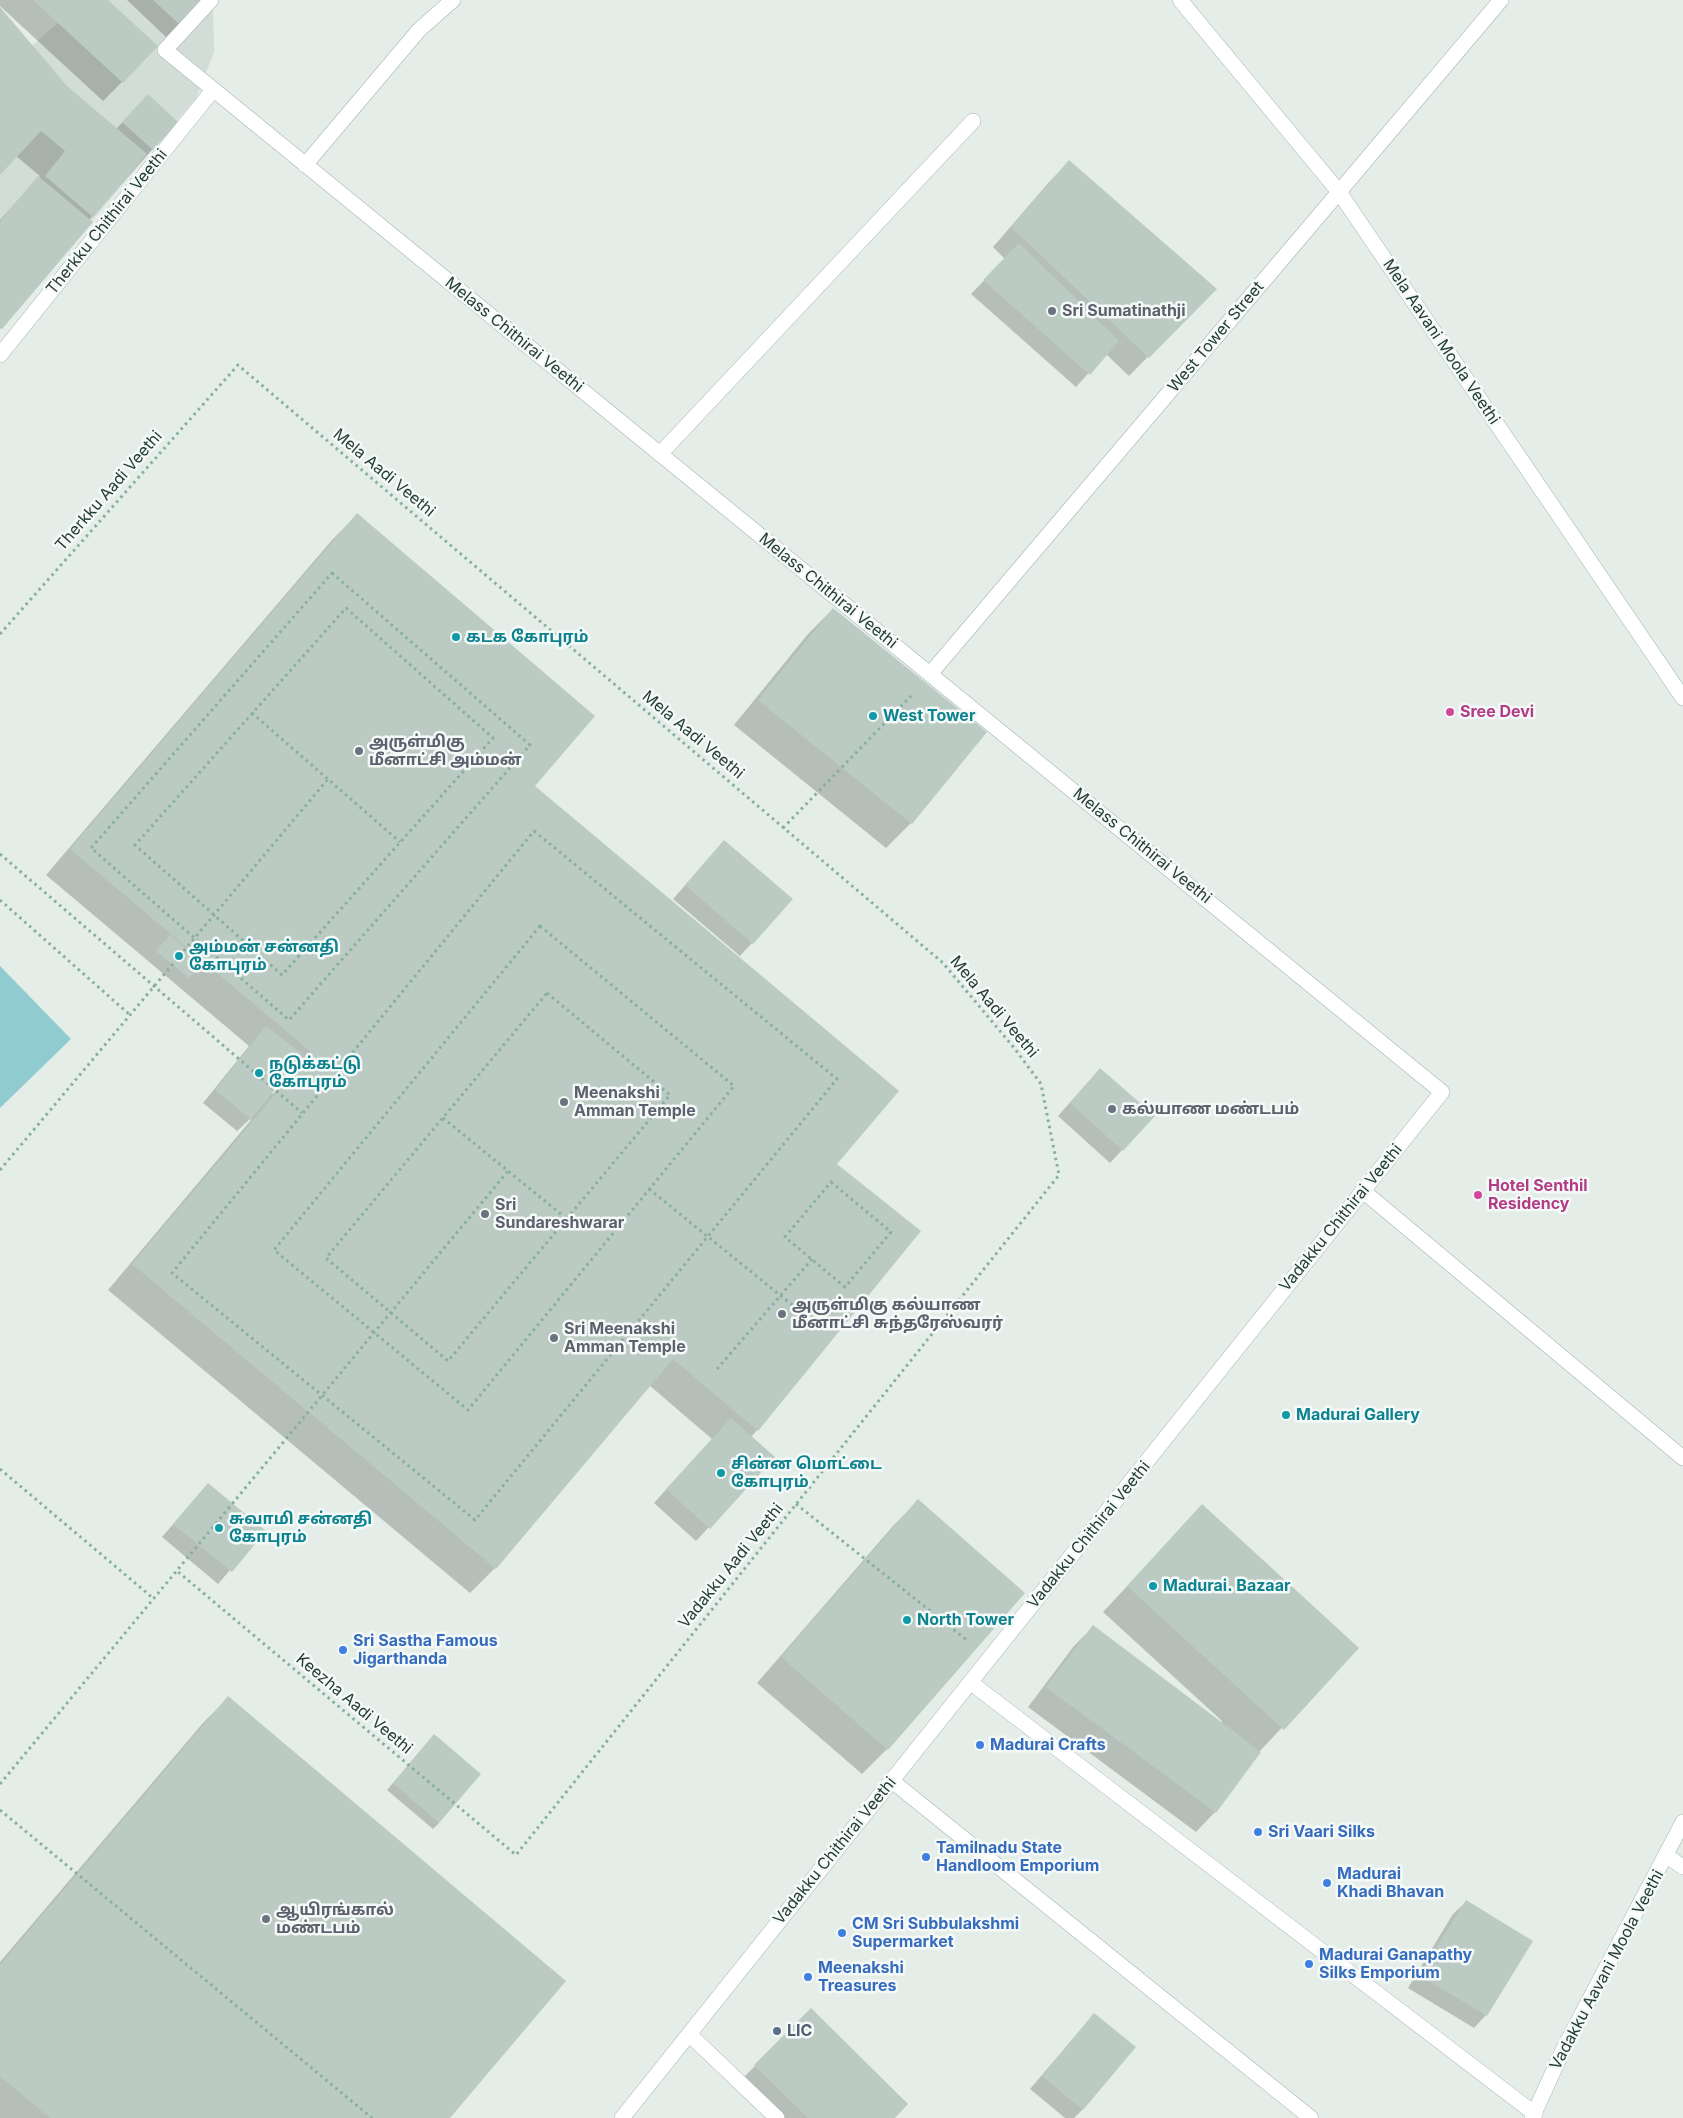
<!DOCTYPE html>
<html>
<head>
<meta charset="utf-8">
<style>
	body { margin:0 }
	canvas { display:block; background:#e4ede8 }
</style>
</head>
<body>
<canvas width="1683" height="2118"></canvas>
<script>
const ctx = document.querySelector('canvas').getContext('2d');
ctx.lineJoin = 'round';
function paint(path, color) {
  ctx.fillStyle = color;
  ctx.fill(path, 'evenodd');
}
function strokePath(path, color, width, dash) {
  ctx.strokeStyle = color;
  ctx.lineWidth = width;
  ctx.lineCap = dash ? 'butt' : 'round';
  ctx.setLineDash(dash || []);
  ctx.stroke(path);
}
function write(font, color, halo, rows, align = 'center') {
  ctx.font = font + ' Inter,"Noto Sans Tamil",sans-serif';
  ctx.lineWidth = 5;
  ctx.setLineDash([]);
  ctx.textBaseline = 'middle';
  ctx.strokeStyle = halo;
  ctx.fillStyle = color;
  for (const [text, x, y, turn = 0] of rows) {
    ctx.save();
    ctx.translate(x, y);
    ctx.rotate((+turn || 0) * Math.PI / 180);
    ctx.textAlign = isNaN(turn) ? turn : align;
    if (halo) ctx.strokeText(text, 0, 0);
    ctx.fillText(text, 0, 0);
    ctx.restore();
  }
}
paint(new Path2D(`
	M84,0H220L213,8L214,52L196,98L0,329V153L17,59Z`), '#d2ddd7');
paint(new Path2D(`
	M0,966L71,1039L0,1108Z`), '#8fcbcf');
paint(new Path2D(`
	M0,0H107L122,82L103,101L0,6Z
	M127,0H202L166,37Z
	M0,9L66,87L116,129L142,102L177,122L89,220L91,223L0,329V220L40,176L16,156L0,173Z
	M1069,162L1215,289L1129,376L1106,354L1076,387L971,294L1005,259L993,247L1050,181Z
	M357,515L533,786L835,1164L757,1430L751,1437L773,1457L696,1541L654,1503L712,1439L649,1385L495,1568L470,1593L108,1290L251,1120L250,1119L237,1131L203,1103L249,1046L46,875L332,540ZM284,1076L287,1078L273,1094L271,1092Z
	M833,609L985,732L911,823L886,848L734,725L808,634Z
	M712,855L752,943L740,956L673,899Z
	M1088,1082L1122,1150L1110,1163L1058,1116Z
	M208,1484L264,1531L218,1584L162,1537Z
	M918,1501L1023,1593L887,1749L862,1774L757,1683L893,1526Z
	M1202,1506L1357,1648L1259,1752L1215,1812L1196,1832L1028,1707L1074,1646L1093,1627L1221,1723L1222,1721L1103,1612Z
	M228,1698L449,2118H0V1962L203,1723Z
	M428,1742L439,1823L433,1829L387,1790Z
	M1466,1902L1486,2015L1474,2028L1408,1988L1453,1914Z
	M811,2010L893,2118H769L736,2085Z
	M1094,2014L1083,2109L1074,2118H1065L1030,2089Z`), '#0003');
paint(new Path2D(`
	M33,0H108L158,46L123,83Z
	M153,0H204L180,25Z
	M0,7L67,86L147,154L93,217L45,176L65,151L41,131L0,175Z
	M148,94L178,122L153,150L122,122Z
	M1069,160L1217,289L1149,358L1011,227Z
	M38,176L93,222L2,329L0,327V221Z
	M1019,243L1119,341L1090,375L983,280Z
	M357,513L595,716L535,786L899,1091L837,1164L921,1231L758,1431L673,1359L496,1569L132,1264L311,1052L70,849Z
	M833,608L987,732L912,824L758,700Z
	M724,840L793,899L753,944L685,885Z
	M170,935L203,962L189,978L156,951Z
	M266,1026L303,1055L251,1119L215,1090Z
	M1100,1068L1155,1116L1123,1151L1070,1103Z
	M731,1418L775,1457L710,1529L666,1489Z
	M208,1483L266,1531L232,1572L173,1524Z
	M918,1499L1025,1593L888,1750L781,1657Z
	M1202,1504L1359,1648L1284,1730L1127,1586Z
	M1093,1625L1261,1752L1216,1813L1046,1687Z
	M228,1696L566,1981L450,2118H50L0,2076V1965Z
	M434,1734L481,1774L439,1823L393,1783Z
	M1466,1900L1533,1941L1487,2016L1419,1975Z
	M811,2008L908,2104L895,2118H808L754,2065Z
	M1094,2013L1136,2047L1083,2110L1042,2076Z`), '#bccac4');
const pedestrian = new Path2D(`
	M211,0L165,50L1442,1092L622,2118
	M305,165L419,30L453,0
	M0,355L213,90
	M930,674L1339,192
	M1363,1191L1683,1458
	M970,1682L1535,2114
	M892,1781L1311,2118
	M689,2034L777,2118`);
const minor = new Path2D(`
	M1339,192L1501,0
	M660,454L973,121
	M1667,1856L1683,1867`);
const secondary = new Path2D(`
	M1180,0L1339,192L1683,698
	M1532,2118L1563,2050L1683,1822`);
strokePath(pedestrian, '#a7b5ae', 16);
strokePath(minor, '#a7b5ae', 16);
strokePath(secondary, '#a3b8af', 16);
strokePath(new Path2D(`
	M332,573L530,745L289,1020L91,848Z
	M346,608L493,738L282,975L135,845Z
	M0,634L238,365L943,963L1015,1049L1041,1084L1059,1175L516,1855L177,1571
	M252,713L400,842
	M783,828L911,696
	M534,831L837,1079L475,1520L172,1273Z
	M0,854L302,1113
	M0,900L130,1015
	M540,926L734,1086L468,1410L274,1250Z
	M547,993L670,1095L448,1361L326,1258Z
	M443,1118L567,1219
	M0,1170L328,779
	M831,1182L891,1232L845,1287L785,1237Z
	M649,1189L823,1330
	M717,1369L812,1259
	M0,1469L154,1599
	M796,1504L968,1641
	M0,1784L508,1171
	M0,1810L372,2118`), '#86af9e', 3, [2.5, 4]);
strokePath(pedestrian, '#fff', 15);
strokePath(minor, '#fff', 15);
strokePath(secondary, '#fff', 15);
for (const [x, y, r, color] of [
	[1052,311,5,"#6b7280"],
	[456,637,5,"#0f9aa8"],
	[1450,712,5,"#d1479c"],
	[873,716,5,"#0f9aa8"],
	[359,751,5,"#6b7280"],
	[179,956,5,"#0f9aa8"],
	[259,1073,5,"#0f9aa8"],
	[564,1102,5,"#6b7280"],
	[1112,1109,5,"#6b7280"],
	[1478,1195,5,"#d1479c"],
	[485,1214,5,"#6b7280"],
	[782,1314,5,"#6b7280"],
	[554,1338,5,"#6b7280"],
	[1286,1415,5,"#0f9aa8"],
	[721,1473,5,"#0f9aa8"],
	[219,1528,5,"#0f9aa8"],
	[1153,1586,5,"#0f9aa8"],
	[907,1620,5,"#0f9aa8"],
	[343,1650,5,"#3f7fe0"],
	[980,1745,5,"#3f7fe0"],
	[1258,1832,5,"#3f7fe0"],
	[926,1857,5,"#3f7fe0"],
	[1327,1883,5,"#3f7fe0"],
	[266,1919,5,"#6b7280"],
	[842,1933,5,"#3f7fe0"],
	[1309,1964,5,"#3f7fe0"],
	[808,1977,5,"#3f7fe0"],
	[777,2031,5,"#5c6f8a"]
]) {
  const dot = new Path2D();
  dot.arc(x, y, r, 0, 2 * Math.PI);
  ctx.fillStyle = color;
  ctx.fill(dot);
  strokePath(dot, '#f5f9f7', 2);
}
write('16px', '#243e34', '#f5f9f7', [
	["Therkku Chithirai Veethi",107,222,-51],
	["Melass Chithirai Veethi",514,335,39],
	["West Tower Street",1216,337,-50],
	["Mela Aavani Moola Veethi",1441,342,56],
	["Mela Aadi Veethi",384,473,40],
	["Therkku Aadi Veethi",109,491,-49],
	["Melass Chithirai Veethi",828,591,39],
	["Mela Aadi Veethi",693,735,40],
	["Melass Chithirai Veethi",1142,846,39],
	["Mela Aadi Veethi",994,1007,50],
	["Vadakku Chithirai Veethi",1341,1218,-51],
	["Vadakku Chithirai Veethi",1089,1535,-51],
	["Vadakku Aadi Veethi",731,1566,-51],
	["Keezha Aadi Veethi",354,1704,40],
	["Vadakku Chithirai Veethi",835,1851,-51],
	["Vadakku Aavani Moola Veethi",1607,1970,-62]
]);
write('bold 16px', '#5b616d', '#f5f9f7', [
	["Sri Sumatinathji",1062,311],
	["அருள்மிகு",369,742],
	["மீனாட்சி அம்மன்",369,760],
	["Meenakshi",574,1093],
	["Amman Temple",574,1111],
	["கல்யாண மண்டபம்",1122,1109],
	["Sri",495,1205],
	["Sundareshwarar",495,1223],
	["அருள்மிகு கல்யாண",792,1305],
	["மீனாட்சி சுந்தரேஸ்வரர்",792,1323],
	["Sri Meenakshi",564,1329],
	["Amman Temple",564,1347],
	["ஆயிரங்கால்",276,1910],
	["மண்டபம்",276,1928]
], 'left');
write('bold 16px', '#0d838f', '#f5f9f7', [
	["கடக கோபுரம்",466,637],
	["West Tower",883,716],
	["அம்மன் சன்னதி",189,947],
	["கோபுரம்",189,965],
	["நடுக்கட்டு",269,1064],
	["கோபுரம்",269,1082],
	["Madurai Gallery",1296,1415],
	["சின்ன மொட்டை",731,1464],
	["கோபுரம்",731,1482],
	["சுவாமி சன்னதி",229,1519],
	["கோபுரம்",229,1537],
	["Madurai. Bazaar",1163,1586],
	["North Tower",917,1620]
], 'left');
write('bold 16px', '#b23c85', '#f5f9f7', [
	["Sree Devi",1460,712],
	["Hotel Senthil",1488,1186],
	["Residency",1488,1204]
], 'left');
write('bold 16px', '#366cbe', '#f5f9f7', [
	["Sri Sastha Famous",353,1641],
	["Jigarthanda",353,1659],
	["Madurai Crafts",990,1745],
	["Sri Vaari Silks",1268,1832],
	["Tamilnadu State",936,1848],
	["Handloom Emporium",936,1866],
	["Madurai",1337,1874],
	["Khadi Bhavan",1337,1892],
	["CM Sri Subbulakshmi",852,1924],
	["Supermarket",852,1942],
	["Madurai Ganapathy",1319,1955],
	["Silks Emporium",1319,1973],
	["Meenakshi",818,1968],
	["Treasures",818,1986]
], 'left');
write('bold 16px', '#4e5e75', '#f5f9f7', [
	["LIC",787,2031]
], 'left');
</script>
</body>
</html>
